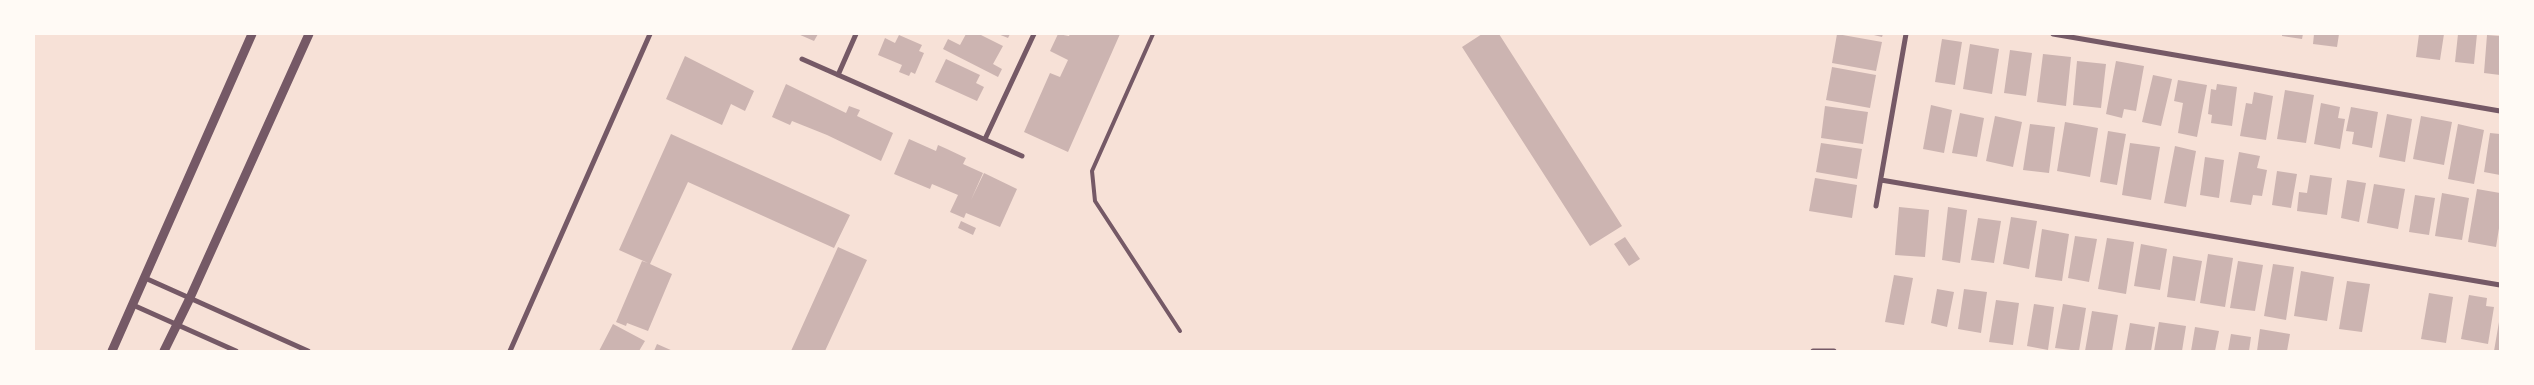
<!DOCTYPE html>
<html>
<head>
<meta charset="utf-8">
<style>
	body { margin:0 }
	#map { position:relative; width:2534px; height:385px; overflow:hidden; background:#f7e1d7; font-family:Raleway,sans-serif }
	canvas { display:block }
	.frame { position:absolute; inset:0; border:35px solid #fffaf5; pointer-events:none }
</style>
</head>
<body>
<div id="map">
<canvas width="2534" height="385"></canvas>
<div class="frame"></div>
</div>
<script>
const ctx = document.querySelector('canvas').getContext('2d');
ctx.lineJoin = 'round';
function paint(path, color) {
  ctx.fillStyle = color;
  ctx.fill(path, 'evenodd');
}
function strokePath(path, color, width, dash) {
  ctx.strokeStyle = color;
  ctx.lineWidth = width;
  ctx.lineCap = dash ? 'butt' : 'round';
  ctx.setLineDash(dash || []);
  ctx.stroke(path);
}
paint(new Path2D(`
	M798,34H818L814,41Z
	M966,34H979L1003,46L993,64L1002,69L998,77L943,49L948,39L960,45Z
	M998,34H1010L1008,38Z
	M1058,34L1069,36L1070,34H1120L1068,152L1024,132L1050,73L1060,77L1068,60L1050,51Z
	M1482,34H1499L1622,226L1590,246L1462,47Z
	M1837,34L1882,42L1876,71L1832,63Z
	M1870,34H1883L1882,37Z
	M2282,34H2303L2302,39L2282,36Z
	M2314,34H2339L2337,47L2313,44Z
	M2419,34H2444L2440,60L2416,57Z
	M2458,34H2477L2474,64L2455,62Z
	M899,35L922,45L919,51L924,53L915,74L911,72L909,76L899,72L902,65L878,55L885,38L895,43Z
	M2487,35L2500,36V75L2484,73Z
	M1942,39L1962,42L1955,85L1935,82Z
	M1970,44L1999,49L1992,94L1963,89Z
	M2010,50L2032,53L2026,96L2004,93Z
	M2043,54L2071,57L2066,106L2037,102Z
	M685,56L754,91L745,111L731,104L722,125L666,99Z
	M946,59L980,75L976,83L984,87L977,101L935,82Z
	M2077,61L2106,64L2101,108L2073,105Z
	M2116,61L2144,66L2136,111L2124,109L2122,118L2106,114Z
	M1832,67L1876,75L1870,108L1826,100Z
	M2153,75L2172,79L2161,126L2142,122Z
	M2178,80L2207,85L2197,137L2178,133L2183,103L2174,101Z
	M786,84L846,113L849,106L860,110L857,116L893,133L881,161L827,135L792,121L790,125L772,117Z
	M2217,84L2237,87L2232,126L2211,123L2212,115L2208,114L2211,89L2216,90Z
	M2285,90L2314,95L2306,143L2277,139Z
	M2254,92L2273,96L2266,140L2240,136L2246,103L2252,104Z
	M2321,103L2340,107L2338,118L2345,119L2340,149L2314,144Z
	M1931,105L1952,110L1944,153L1923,149Z
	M1825,106L1868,112L1863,144L1821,138Z
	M2351,107L2378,112L2372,148L2352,144L2354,132L2346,131Z
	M1960,113L1984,118L1977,157L1952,153Z
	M2387,114L2412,119L2405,162L2379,157Z
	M1995,116L2022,122L2013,167L1986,161Z
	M2421,116L2452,122L2444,165L2413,159Z
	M2065,122L2098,128L2090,177L2057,171Z
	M2030,124L2055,127L2049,173L2023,170Z
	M2458,124L2484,130L2474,184L2448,179Z
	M2108,131L2126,134L2117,185L2100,182Z
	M2490,133L2500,134V175L2484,172Z
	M671,134L850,215L834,248L688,182L650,264L672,274L648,331L627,323L626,326L616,322L642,261L648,263L619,250Z
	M909,139L936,151L938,145L947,149L966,158L963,164L983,173L971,200L984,173L1017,189L1000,227L966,213L964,218L950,212L958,195L932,184L930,189L894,174Z
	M1821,143L1862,149L1857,179L1816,172Z
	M2130,143L2160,147L2151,200L2122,195Z
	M2175,146L2196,151L2186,207L2164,203Z
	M2239,152L2260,156L2257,168L2267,170L2262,196L2253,195L2251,205L2230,202Z
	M2205,157L2224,160L2219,198L2200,195Z
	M2277,171L2297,174L2291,208L2272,205Z
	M2310,175L2332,178L2327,215L2297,211L2299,192L2307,193Z
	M1815,178L1857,185L1852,218L1809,211Z
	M2347,180L2366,183L2359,222L2341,218Z
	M2374,184L2405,189L2398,229L2367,223Z
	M2477,189L2500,193V222L2496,247L2468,242Z
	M2442,193L2469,198L2462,240L2435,236Z
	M2415,195L2435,198L2429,235L2409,232Z
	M1899,207L1929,210L1925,257L1895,255Z
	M1948,207L1967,210L1960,263L1942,260Z
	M2011,217L2037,221L2029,269L2003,264Z
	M1978,218L2001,221L1994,263L1971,260Z
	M961,221L976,228L973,235L958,228Z
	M2042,229L2069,234L2062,281L2035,277Z
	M2075,236L2097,239L2089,282L2068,278Z
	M1625,237L1640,259L1629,266L1614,244Z
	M2107,238L2134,242L2126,294L2098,289Z
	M2141,244L2167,249L2160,290L2134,286Z
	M838,247L867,260L825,351H791Z
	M2208,254L2233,258L2225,307L2200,303Z
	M2173,256L2202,261L2195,301L2167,297Z
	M2238,261L2263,265L2255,311L2230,308Z
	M2273,264L2294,267L2286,320L2264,316Z
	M2301,271L2334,277L2327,321L2294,316Z
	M1894,275L1913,278L1904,325L1885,322Z
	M2347,281L2370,284L2362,332L2339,329Z
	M1937,289L1954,292L1947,327L1931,323Z
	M1964,289L1987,292L1981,333L1958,329Z
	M2429,293L2453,297L2446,343L2421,339Z
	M2469,295L2487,298L2486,306L2494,307L2488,344L2461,339Z
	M1996,300L2019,303L2013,345L1989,342Z
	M2034,304L2054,307L2048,350L2027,346Z
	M2063,304L2086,308L2079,351L2055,348Z
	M2092,311L2118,315L2112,351H2085Z
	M2159,322L2186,326L2182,351H2154Z
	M2499,322L2500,351H2494Z
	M2130,323L2155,327L2151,351H2125Z
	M613,324L645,341L639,351H599Z
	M2195,327L2219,331L2215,351H2191Z
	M2260,329L2290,334L2287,351H2257Z
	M2231,334L2251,337L2249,351H2228Z
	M657,344L673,351H654Z`), '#ccb4b1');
strokePath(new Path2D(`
	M1153,34L1092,171L1095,201L1180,331`), '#755966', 4);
strokePath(new Path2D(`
	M2053,34L2500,111
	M802,59L1022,156
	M838,75L856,34
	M985,139L1034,34
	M1881,180L2500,285
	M1876,206L1906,34
	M145,278L308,351
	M133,305L236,351
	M510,351L650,34
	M1813,351H1834`), '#755966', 5);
strokePath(new Path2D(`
	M112,351L252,34
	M164,351L189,300L309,34`), '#755966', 9);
</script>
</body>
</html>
